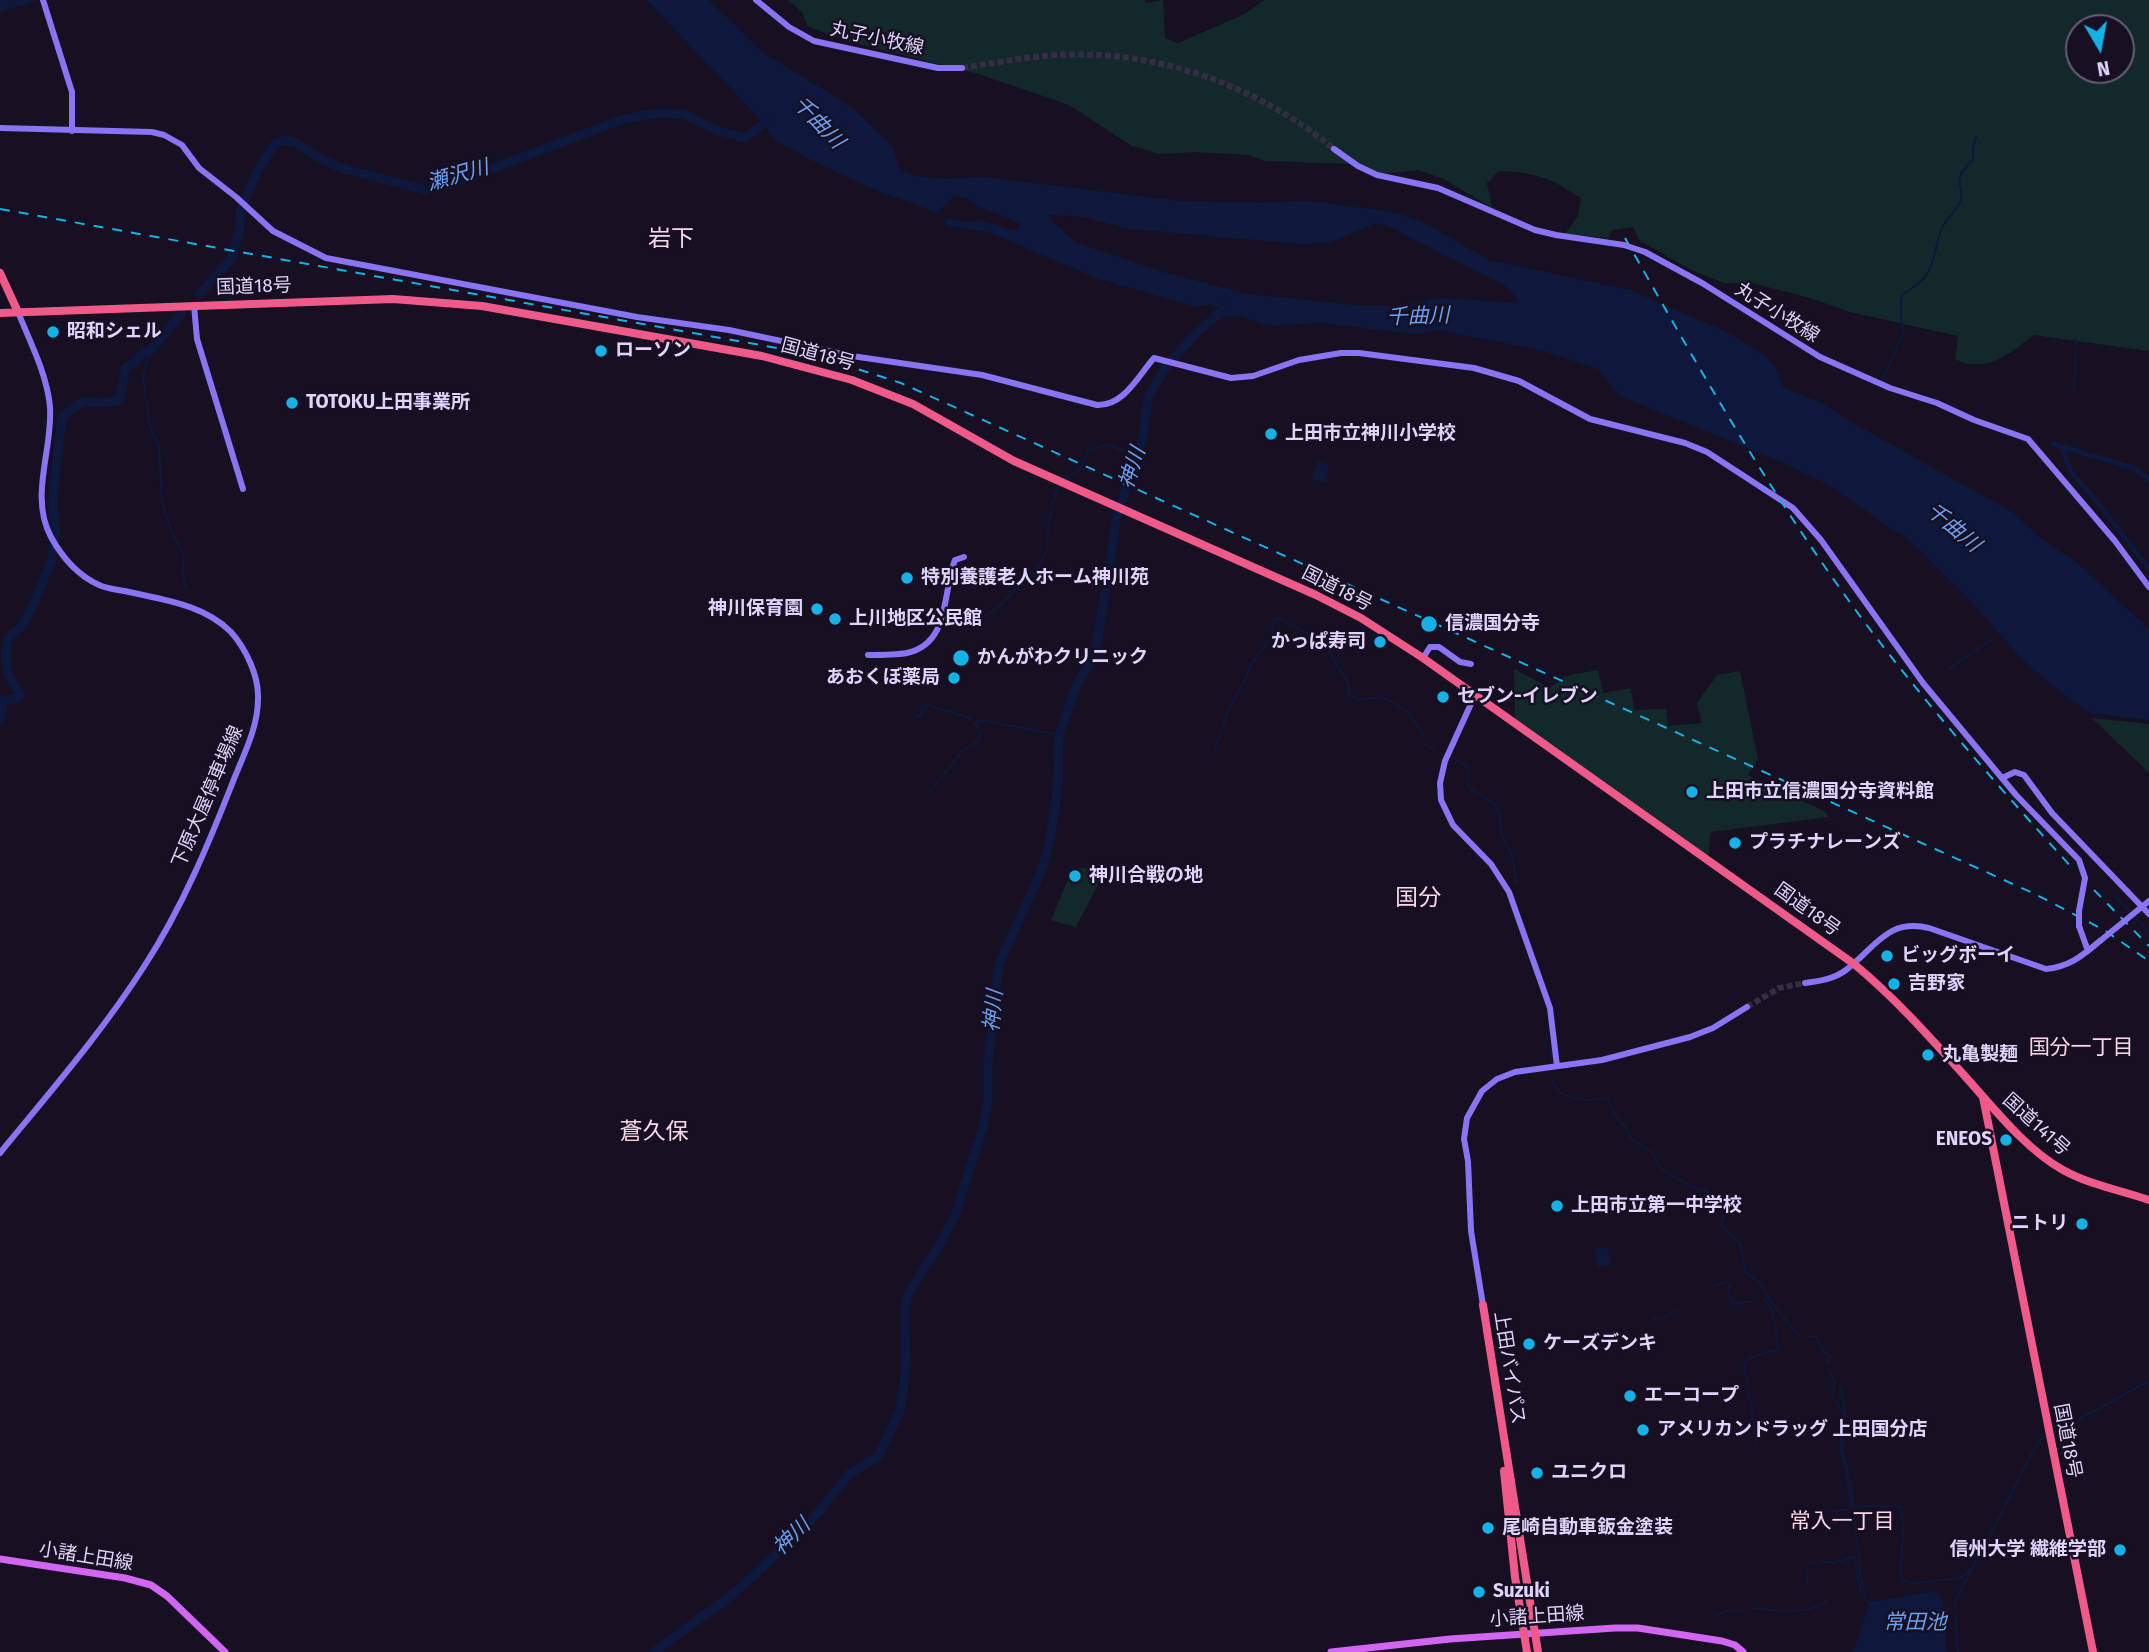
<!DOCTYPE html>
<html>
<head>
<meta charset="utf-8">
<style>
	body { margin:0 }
	#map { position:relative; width:2149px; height:1652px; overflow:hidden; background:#161022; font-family:"Fira Sans",sans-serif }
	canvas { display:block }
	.north { position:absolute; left:2065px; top:14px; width:70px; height:70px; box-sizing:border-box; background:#161022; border:2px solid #665e79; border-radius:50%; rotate:170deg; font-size:19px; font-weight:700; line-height:28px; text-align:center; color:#dfd4fb }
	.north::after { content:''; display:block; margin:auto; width:24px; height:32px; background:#14b2e7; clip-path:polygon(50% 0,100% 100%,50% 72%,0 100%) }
</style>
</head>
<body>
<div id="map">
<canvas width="2149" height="1652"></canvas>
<div class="north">N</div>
</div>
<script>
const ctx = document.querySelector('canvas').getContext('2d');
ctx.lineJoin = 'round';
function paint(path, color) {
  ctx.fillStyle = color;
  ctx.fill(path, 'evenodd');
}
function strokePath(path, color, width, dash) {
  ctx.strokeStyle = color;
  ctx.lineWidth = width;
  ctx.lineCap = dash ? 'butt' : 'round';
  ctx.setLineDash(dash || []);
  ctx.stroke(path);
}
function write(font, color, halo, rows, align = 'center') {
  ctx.font = font + ' "Fira Sans","Noto Sans JP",sans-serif';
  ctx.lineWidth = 5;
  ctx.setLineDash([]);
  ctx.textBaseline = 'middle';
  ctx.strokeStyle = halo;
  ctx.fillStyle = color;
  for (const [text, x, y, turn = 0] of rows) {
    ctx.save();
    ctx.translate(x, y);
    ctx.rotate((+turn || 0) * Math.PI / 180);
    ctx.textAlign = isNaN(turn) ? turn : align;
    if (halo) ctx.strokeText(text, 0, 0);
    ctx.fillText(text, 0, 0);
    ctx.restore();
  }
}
paint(new Path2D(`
	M788,0H1145L1146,3L1163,0L1165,38L1178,43L1245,14L1264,0H2149V351L2034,335C2010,353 1986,375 1955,359L1958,336L1850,312L1810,298L1752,283H1724L1689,269L1639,240L1633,227L1612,230L1609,238L1565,234L1578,216L1581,198C1550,178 1536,172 1499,171L1487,183L1492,208L1444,179L1418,170L1382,174L1368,172L1349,164L1265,161L1248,155L1196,152L1160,154L1132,146L1069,105L979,74L847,41L807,26L802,12ZM2079,28H2121V70H2079Z
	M1514,669L1550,688L1565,676L1598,670L1603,693L1631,688L1634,710L1666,709L1668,726L1702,723L1697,703L1717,675L1740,671L1758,759L1748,775L1824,811L1829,817L1711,832L1708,858L1515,724Z
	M2092,718L2149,724V773Z
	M1073,867L1105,871L1076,927L1051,920Z`), '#13282b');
paint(new Path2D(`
	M0,0H39L0,12Z
	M647,0H709L762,52L852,107L893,147L900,171L921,177L947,179L984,177L1179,201L1258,203L1307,201L1394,212L1421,221L1489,260L1630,290L1729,333L1764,355L1776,368L1782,386L1795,393L1817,400L1851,422L2014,513L2041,539L2076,562L2149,629V720L2091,713L2072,701L2026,663L1965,595L1905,536L1891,529L1833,487L1779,461L1620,396L1598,369L1536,349L1438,330L1415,334L1323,323L1275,325L1263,324L1239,316L1220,317L1217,307L1210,304L1196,307L1096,278L989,232L947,226L944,218L964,222L980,220L1017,231L1020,223L982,208L967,198L956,195L936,213L908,201L880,192L813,161L775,140L758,117ZM1051,215L1086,217L1128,229L1302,244L1329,243L1376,223L1386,225L1504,285L1517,298L1518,303L1441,298L1396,306H1364L1247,294L1163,272L1077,243L1050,219Z
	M1318,461L1329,465L1325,482L1312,479Z
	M1607,1247L1611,1265L1598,1267L1595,1249Z
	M1934,1591L1940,1596L1943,1603L1946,1652H1853L1870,1602Z`), '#0e183c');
strokePath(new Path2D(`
	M149,352L143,377L150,427L159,447L162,500L167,519L184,558L183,574L186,588
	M1881,383L1904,332C1900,320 1900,307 1902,295C1909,290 1918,285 1924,278C1934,268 1936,240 1943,226C1948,218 1955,211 1959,204C1968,188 1947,183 1973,160V148L1976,137
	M2074,389L2076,340
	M1066,478L1079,470L1088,451L1093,448L1109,445L1136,456
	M949,616L971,621L980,619L995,610L1035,572L1046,552L1049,522L1057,488
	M1949,669L1993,638
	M916,717L921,714L922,707L928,705L972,719
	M1426,744L1435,750
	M1214,752L1229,708L1244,683L1251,664L1272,637L1274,620L1279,618L1324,643L1349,684V695L1359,700L1384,697L1408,712L1424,737
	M1451,757L1467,766L1469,787L1495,804L1500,815L1501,833L1512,855L1516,882
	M929,793L963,750L979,740L980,733L975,723L980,720L1059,735
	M2115,896L2131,913
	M2135,917L2149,932
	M1545,1047L1548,1029
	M1551,1051L1552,1058
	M1553,1082C1560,1102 1591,1101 1608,1098L1614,1113L1626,1128L1630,1138L1654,1154L1659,1167L1691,1187L1705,1190L1713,1194
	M1724,1216L1721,1226L1740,1244L1746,1272L1761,1284L1767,1296L1797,1334
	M1730,1285L1729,1295L1733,1304L1753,1301
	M1714,1286L1726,1282
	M1653,1318L1659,1319
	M1663,1318L1675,1311
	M1809,1336L1816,1337L1823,1351L1829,1355L1828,1362
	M1828,1369L1835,1383C1830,1399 1836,1402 1844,1415L1843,1424
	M1840,1386L1846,1418L1845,1424
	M1845,1428L1842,1449L1851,1484L1860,1571
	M1842,1429L1840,1450L1845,1462L1851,1506
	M2054,1433L2149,1381
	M1756,1434L1744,1365C1751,1351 1768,1356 1779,1348L1772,1310L1765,1300
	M1756,1446L1757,1438
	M1856,1508L1869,1506L1900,1507C1905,1526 1902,1546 1901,1567
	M1832,1511L1849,1509
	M1821,1561L1832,1563L1854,1557L1857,1571
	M1808,1564L1816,1562
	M1806,1567L1808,1584
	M1901,1570L1902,1580C1921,1586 1920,1582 1938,1580C1952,1578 1959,1583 1970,1570
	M1860,1573L1865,1596
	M1857,1574L1861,1593
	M1866,1599L1869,1603
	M1752,1608C1770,1611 1811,1615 1826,1601
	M1715,1617C1732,1605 1733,1615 1743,1610
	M1958,1652L1955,1602L2039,1440L2045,1437`), '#0e183c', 2);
strokePath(new Path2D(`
	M2053,444L2134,468L2149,479
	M2062,448L2071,472L2097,502L2149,569`), '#0e183c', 5);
strokePath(new Path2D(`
	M199,295L232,258L240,228V212L246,197L259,168L275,144L285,140L296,143L322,160L348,170L426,190L448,185L621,120L657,113L683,114L719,131L745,138L771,118
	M0,719L4,700L15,699L20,695L8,674L5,656L8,638L21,627L32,608L51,562L56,533L53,511V494L62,417L83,401L99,403L120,400L126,367L134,363L144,352H149L182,313
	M654,1652L732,1595L764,1566L819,1512L850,1473L878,1457L900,1411L906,1369L905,1308L908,1294L939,1246L955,1216L983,1127L988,1101V1062L999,964L1041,872L1050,841L1058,785L1059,735L1077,684L1095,656L1117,516L1142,441L1149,395L1165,368L1197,333L1227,306`), '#0e183c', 9);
strokePath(new Path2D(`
	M962,68C994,63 1025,57 1057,55C1157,49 1258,86 1334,149
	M1747,1007L1779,988L1805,983`), '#342d43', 6, [6, 3]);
strokePath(new Path2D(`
	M43,0L72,92V131
	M756,0L789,27L814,41L938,68H962
	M0,128L152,132L164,135L182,145L199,168L236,197L273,231L326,258L637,317L729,330L852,356L982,375L1097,405C1124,406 1138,376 1154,358L1231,378L1253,376L1299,360L1341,353H1359L1474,368L1519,381L1590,419L1685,443L1707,452L1793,508L1821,540L1923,683L2016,795L2079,860L2085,878L2079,911
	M1334,149L1358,166L1377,175L1438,188L1535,230L1556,235L1624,245
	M1645,252L1702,283L1820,357L1890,388L1937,403L1974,420L2028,439L2115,541L2149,587
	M194,305L197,339L243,489
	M868,655C881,655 895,655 907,653C951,643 942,592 955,560L964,557
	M1423,658L1430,647H1439L1460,662L1471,664
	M1475,695L1445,761L1440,783L1441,800L1453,825L1491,864L1509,892L1550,1008L1557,1066
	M2002,778L2015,772L2024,775L2052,813L2149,914
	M2079,926L2088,951
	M1805,983C1820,981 1834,979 1846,970C1875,948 1887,918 1929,928L2046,969C2070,967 2083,955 2100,941
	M0,1153C50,1092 103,1031 145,965C182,908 209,843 234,779C244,754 258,727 258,699C259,676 246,649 231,632C204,605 165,600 129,592C119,590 108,589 99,585C77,575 62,557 51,537C29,496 53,450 50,407C47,374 30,342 18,312
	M1483,1305L1471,1231L1468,1161L1464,1139L1467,1118L1482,1091L1497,1079L1515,1072L1602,1060L1690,1037L1713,1028L1747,1007`), '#8a74f3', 6);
strokePath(new Path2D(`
	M0,1559L125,1578L151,1585L167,1596L225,1652
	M1331,1652L1450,1639L1615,1628H1638L1722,1641L1735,1645L1743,1652`), '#d265f1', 7);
strokePath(new Path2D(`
	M0,273L18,312
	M0,313L393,299L482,306L762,356L852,380L913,404L1014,461L1316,595L1361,618L1423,658L1854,964C1894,997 1928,1035 1963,1074C1992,1106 2025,1149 2063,1170C2090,1185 2120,1190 2149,1200
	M1983,1097L2093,1652
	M1483,1305L1538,1652
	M1504,1471L1515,1577L1527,1652`), '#f05a8b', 8);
strokePath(new Path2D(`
	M0,209L777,348L842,364L901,383L2035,894L2104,930L2149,961
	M1625,238C1702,374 1780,511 1875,636C1938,718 2005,794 2074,870
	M2094,890L2149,946`), '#14b2e7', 2, [10, 9]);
strokePath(new Path2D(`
	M1624,245L1645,252
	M2079,926V911
	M2100,941L2149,901`), '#8a74f3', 6);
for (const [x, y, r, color] of [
	[53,332,7,"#14b2e7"],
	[601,351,7,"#14b2e7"],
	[292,403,7,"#14b2e7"],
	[1271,434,7,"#14b2e7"],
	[907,578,7,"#14b2e7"],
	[817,609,7,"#14b2e7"],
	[835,619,7,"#14b2e7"],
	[1429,624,9,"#14b2e7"],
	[1380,642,7,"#14b2e7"],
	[961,658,9,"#14b2e7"],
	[954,678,7,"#14b2e7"],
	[1443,697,7,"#14b2e7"],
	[1692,792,7,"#14b2e7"],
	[1735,843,7,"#14b2e7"],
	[1075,876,7,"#14b2e7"],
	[1887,956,7,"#14b2e7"],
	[1894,984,7,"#14b2e7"],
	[1928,1055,7,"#14b2e7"],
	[2006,1140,7,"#14b2e7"],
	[1557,1206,7,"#14b2e7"],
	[2082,1224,7,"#14b2e7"],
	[1529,1344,7,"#14b2e7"],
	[1630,1396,7,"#14b2e7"],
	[1643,1430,7,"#14b2e7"],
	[1537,1473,7,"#14b2e7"],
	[1488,1528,7,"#14b2e7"],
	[2120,1550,7,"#14b2e7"],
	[1479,1592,7,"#14b2e7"]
]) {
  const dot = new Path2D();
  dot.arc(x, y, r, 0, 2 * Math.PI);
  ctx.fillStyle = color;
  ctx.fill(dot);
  strokePath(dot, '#161022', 2.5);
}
write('19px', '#dfd4fb', '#161022', [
	["丸子小牧線",877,39,12],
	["国道18号",254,287,-2],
	["丸子小牧線",1777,313,32],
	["国道18号",818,355,15],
	["国道18号",1337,589,27],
	["下原大屋停車場線",208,797,-67],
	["国道18号",1807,910,36],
	["国道141号",2036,1125,42],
	["上田バイパス",1509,1368,81],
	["国道18号",2067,1441,79],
	["小諸上田線",86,1557,9],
	["小諸上田線",1537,1617,-4]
]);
write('bold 19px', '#dfd4fb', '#161022', [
	["昭和シェル",67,332],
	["ローソン",615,351],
	["TOTOKU上田事業所",306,403],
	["上田市立神川小学校",1285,434],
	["特別養護老人ホーム神川苑",921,578],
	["神川保育園",803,609,"right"],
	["上川地区公民館",849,619],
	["信濃国分寺",1445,624],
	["かっぱ寿司",1366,642,"right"],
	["かんがわクリニック",977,658],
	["あおくぼ薬局",940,678,"right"],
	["セブン-イレブン",1457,697],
	["上田市立信濃国分寺資料館",1706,792],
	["プラチナレーンズ",1749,843],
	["神川合戦の地",1089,876],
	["ビッグボーイ",1901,956],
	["吉野家",1908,984],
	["丸亀製麺",1942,1055],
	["ENEOS",1992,1140,"right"],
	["上田市立第一中学校",1571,1206],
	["ニトリ",2068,1224,"right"],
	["ケーズデンキ",1543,1344],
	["エーコープ",1644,1396],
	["アメリカンドラッグ 上田国分店",1657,1430],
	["ユニクロ",1551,1473],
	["尾崎自動車鈑金塗装",1502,1528],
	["信州大学 繊維学部",2106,1550,"right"],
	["Suzuki",1493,1592]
], 'left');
write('italic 21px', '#6b9ff2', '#161022', [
	["千曲川",818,123,46],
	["瀬沢川",458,176,-16],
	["千曲川",1418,317,-2],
	["神川",1133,468,-72],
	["千曲川",1953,528,40],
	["神川",994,1011,-84],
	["神川",792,1537,-44],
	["常田池",1915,1623]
]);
write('21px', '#fbd6e8', '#161022', [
	["国分一丁目",2081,1048],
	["常入一丁目",1842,1522]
]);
write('23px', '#fbd6e8', '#161022', [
	["岩下",671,240],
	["国分",1418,899],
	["蒼久保",654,1133]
]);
</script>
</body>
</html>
